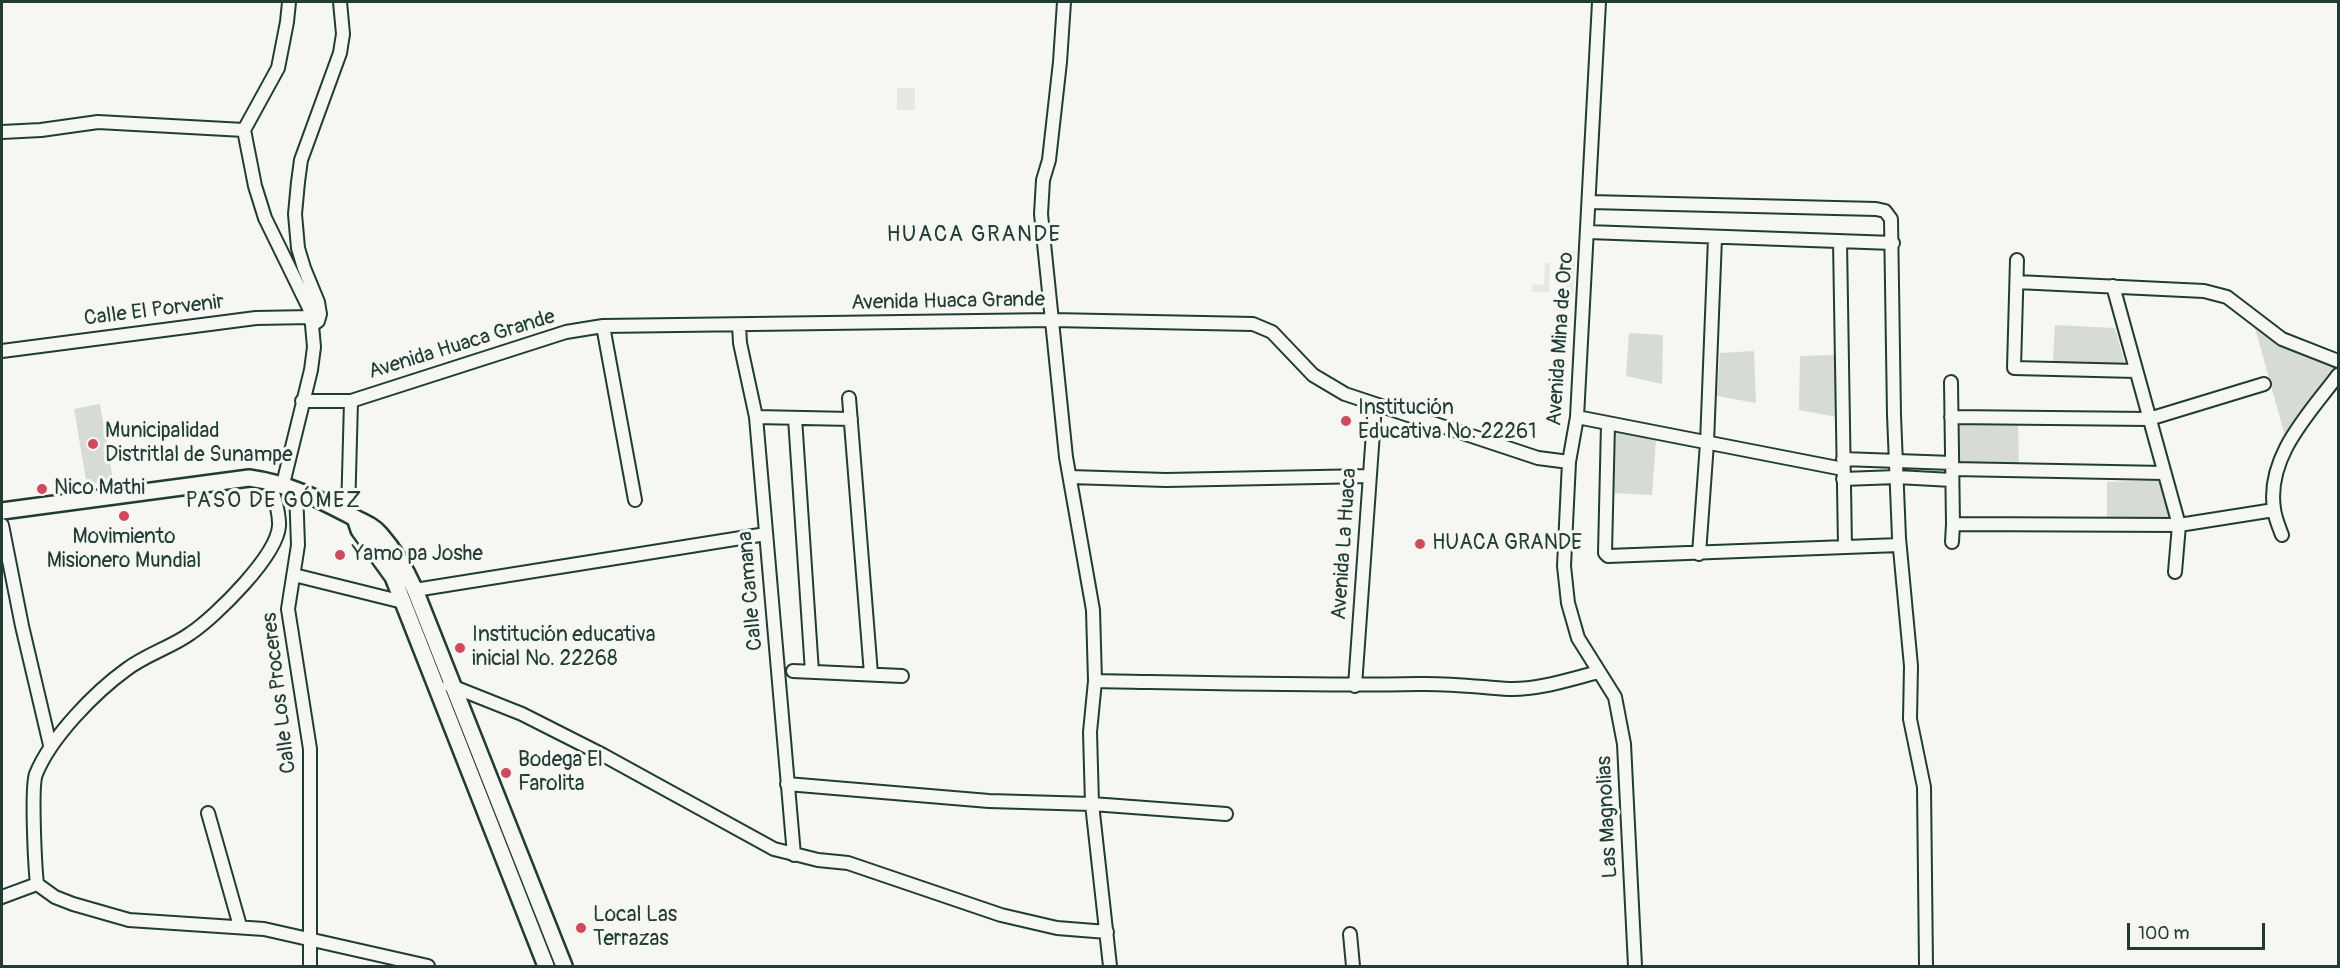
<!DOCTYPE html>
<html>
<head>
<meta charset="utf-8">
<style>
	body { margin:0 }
	#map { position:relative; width:2340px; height:968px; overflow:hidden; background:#f6f6f2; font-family:Pangolin,sans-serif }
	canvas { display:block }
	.frame { position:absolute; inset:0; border:3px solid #1f3d34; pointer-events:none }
	.scale { position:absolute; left:2127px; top:923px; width:138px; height:27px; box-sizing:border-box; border:3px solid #1f3d34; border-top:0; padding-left:8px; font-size:18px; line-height:21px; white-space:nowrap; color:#1f3d34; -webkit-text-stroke:4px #f6f6f2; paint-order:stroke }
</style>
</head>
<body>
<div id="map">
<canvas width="2340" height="968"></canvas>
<div class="frame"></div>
<div class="scale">100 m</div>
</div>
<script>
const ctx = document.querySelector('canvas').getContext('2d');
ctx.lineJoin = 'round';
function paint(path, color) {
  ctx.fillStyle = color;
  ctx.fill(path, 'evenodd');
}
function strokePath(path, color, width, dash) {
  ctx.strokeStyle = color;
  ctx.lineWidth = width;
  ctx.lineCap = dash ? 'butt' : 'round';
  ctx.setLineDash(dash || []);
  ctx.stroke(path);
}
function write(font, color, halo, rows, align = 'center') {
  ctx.font = font + ' Pangolin,sans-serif';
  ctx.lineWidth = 6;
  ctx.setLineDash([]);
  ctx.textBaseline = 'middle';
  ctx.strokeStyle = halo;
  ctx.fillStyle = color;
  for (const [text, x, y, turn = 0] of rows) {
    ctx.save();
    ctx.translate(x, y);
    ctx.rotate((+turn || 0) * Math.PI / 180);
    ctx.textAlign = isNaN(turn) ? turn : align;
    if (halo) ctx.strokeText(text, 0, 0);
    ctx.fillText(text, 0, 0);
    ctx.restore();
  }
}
paint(new Path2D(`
	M897,88H915V110H897Z
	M1564,251H1575L1573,293H1562Z
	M1545,263H1550L1549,292H1532V284L1544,285Z`), '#e6e8e4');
paint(new Path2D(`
	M2055,325L2115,328L2125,364L2053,362Z
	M2255,328L2338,366V369L2285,436Z
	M1629,333L1663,335L1662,384L1626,376Z
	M1754,351L1756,403L1717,396L1720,353Z
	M1836,355L1837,417L1799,410L1800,356Z
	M100,404L113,480L87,485L74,409Z
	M2018,424L2019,464H1958L1957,425Z
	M1613,431L1656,440L1652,495L1612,493Z
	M2162,480L2173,519L2107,518V482Z`), '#d6dbd6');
const minor = new Path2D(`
	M1064,2L1060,62L1049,160L1043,180L1041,214L1066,457L1093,610L1095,681L1090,732L1092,804L1110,966
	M1599,2L1577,417L1569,462L1564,566L1568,603L1578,638L1615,697L1624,744L1635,966
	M2,132L41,130L98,122L244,130
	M1590,202L1876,209L1885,211L1891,219L1894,415L1899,538L1911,666L1910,719L1924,787L1926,966
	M1588,232L1893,243
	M1840,241L1845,547
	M2017,260L2014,368L2136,371
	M2017,282L2204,291L2227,297L2282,339L2338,361
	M2113,286L2179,525L2175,572
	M312,325L318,321L320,314L318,302L304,268L298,248L295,214L298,182L301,160L340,53L343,34L340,2
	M739,325L740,343L756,417L794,855
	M603,326L635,500
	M2,351L256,318L311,317
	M1951,382L1953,524L1952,542
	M849,398L871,674
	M302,401H351L566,332L603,326L1052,320L1253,324L1272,332L1313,375L1345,394L1538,458L1569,462
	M756,417L851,419
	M1577,417L1843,469
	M1951,417L2149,419L2264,384
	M795,418L812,672
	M1608,424L1605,553L1608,556L1899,545
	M1843,459L1952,463
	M1953,469L2164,473
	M1070,477L1166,480L1369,476
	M1843,479L1897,477L1952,480
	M270,481C273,495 280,511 279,526C277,556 216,616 191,633C172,647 147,654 127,669C95,692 51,737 36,774C31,787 35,866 37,884L55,897L73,904L129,920L264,929L428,966
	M283,484L311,370L314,347L312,325L309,308L265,218L255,186L244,130L278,68L287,22L289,2
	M296,489L298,545L288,609L310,749V966
	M348,514L351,401
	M1953,524L2179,525L2274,510
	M2,525L22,626L50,745
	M2282,535C2279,527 2275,518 2274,509C2266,456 2310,413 2338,375
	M1699,554L1707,443L1715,238
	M294,575L403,602
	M415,590L766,534
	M793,671L902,676
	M1095,681C1203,683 1311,686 1418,684C1449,683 1479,687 1509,689C1539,690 1570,679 1599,672
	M449,685L522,714L603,755L774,849L818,860L848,863L1001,915L1057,928L1107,932
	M1355,686L1375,404
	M787,784L989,801L1092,804L1226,814
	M208,813L240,926
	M2,897L37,884
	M1350,934L1353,966`);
const major = new Path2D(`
	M2,511L249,478C287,483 319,499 353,517C363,522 372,525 380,534C395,551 406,570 415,590L564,966
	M355,518L359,530L393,577L403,602L546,966`);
strokePath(minor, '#1f3d34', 16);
strokePath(major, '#1f3d34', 20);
strokePath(minor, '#f6f6f2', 12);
strokePath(major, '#f6f6f2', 15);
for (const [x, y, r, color] of [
	[1346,421,6,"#d1495b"],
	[93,444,6,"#d1495b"],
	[42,489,6,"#d1495b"],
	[124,516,6,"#d1495b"],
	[1420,544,6,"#d1495b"],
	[340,555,6,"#d1495b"],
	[460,648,6,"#d1495b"],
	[506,773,6,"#d1495b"],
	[581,928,6,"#d1495b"]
]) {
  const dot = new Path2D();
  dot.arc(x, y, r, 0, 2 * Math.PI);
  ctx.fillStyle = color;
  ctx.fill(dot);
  strokePath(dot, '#f6f6f2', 2);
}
write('21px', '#1f3d34', '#f6f6f2', [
	["Avenida Huaca Grande",948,302,-1],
	["Calle El Porvenir",154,311,-7],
	["Avenida Mina de Oro",1561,339,-86],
	["Avenida Huaca Grande",462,345,-17],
	["Avenida La Huaca",1345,544,-86],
	["Calle Camana",751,591,-95],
	["Calle Los Proceres",280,693,-97],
	["Las Magnolias",1608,817,-93]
]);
write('21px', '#1f3d34', '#f6f6f2', [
	["Institución",1358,409],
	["Educativa No. 22261",1358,433],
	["Municipalidad",105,432],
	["Distritlal de Sunampe",105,456],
	["Nico Mathi",54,489],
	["Movimiento",124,538,"center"],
	["Misionero Mundial",124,562,"center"],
	["HUACA GRANDE",1432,544],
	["Yamo pa Joshe",352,555],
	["Institución educativa",472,636],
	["inicial No. 22268",472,660],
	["Bodega El",518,761],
	["Farolita",518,785],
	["Local Las",593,916],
	["Terrazas",593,940]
], 'left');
ctx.letterSpacing = '1.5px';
write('22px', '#1f3d34', '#f6f6f2', [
	["HUACA GRANDE",974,235],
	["PASO DE GÓMEZ",274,501]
]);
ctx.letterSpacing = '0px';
</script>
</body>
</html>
